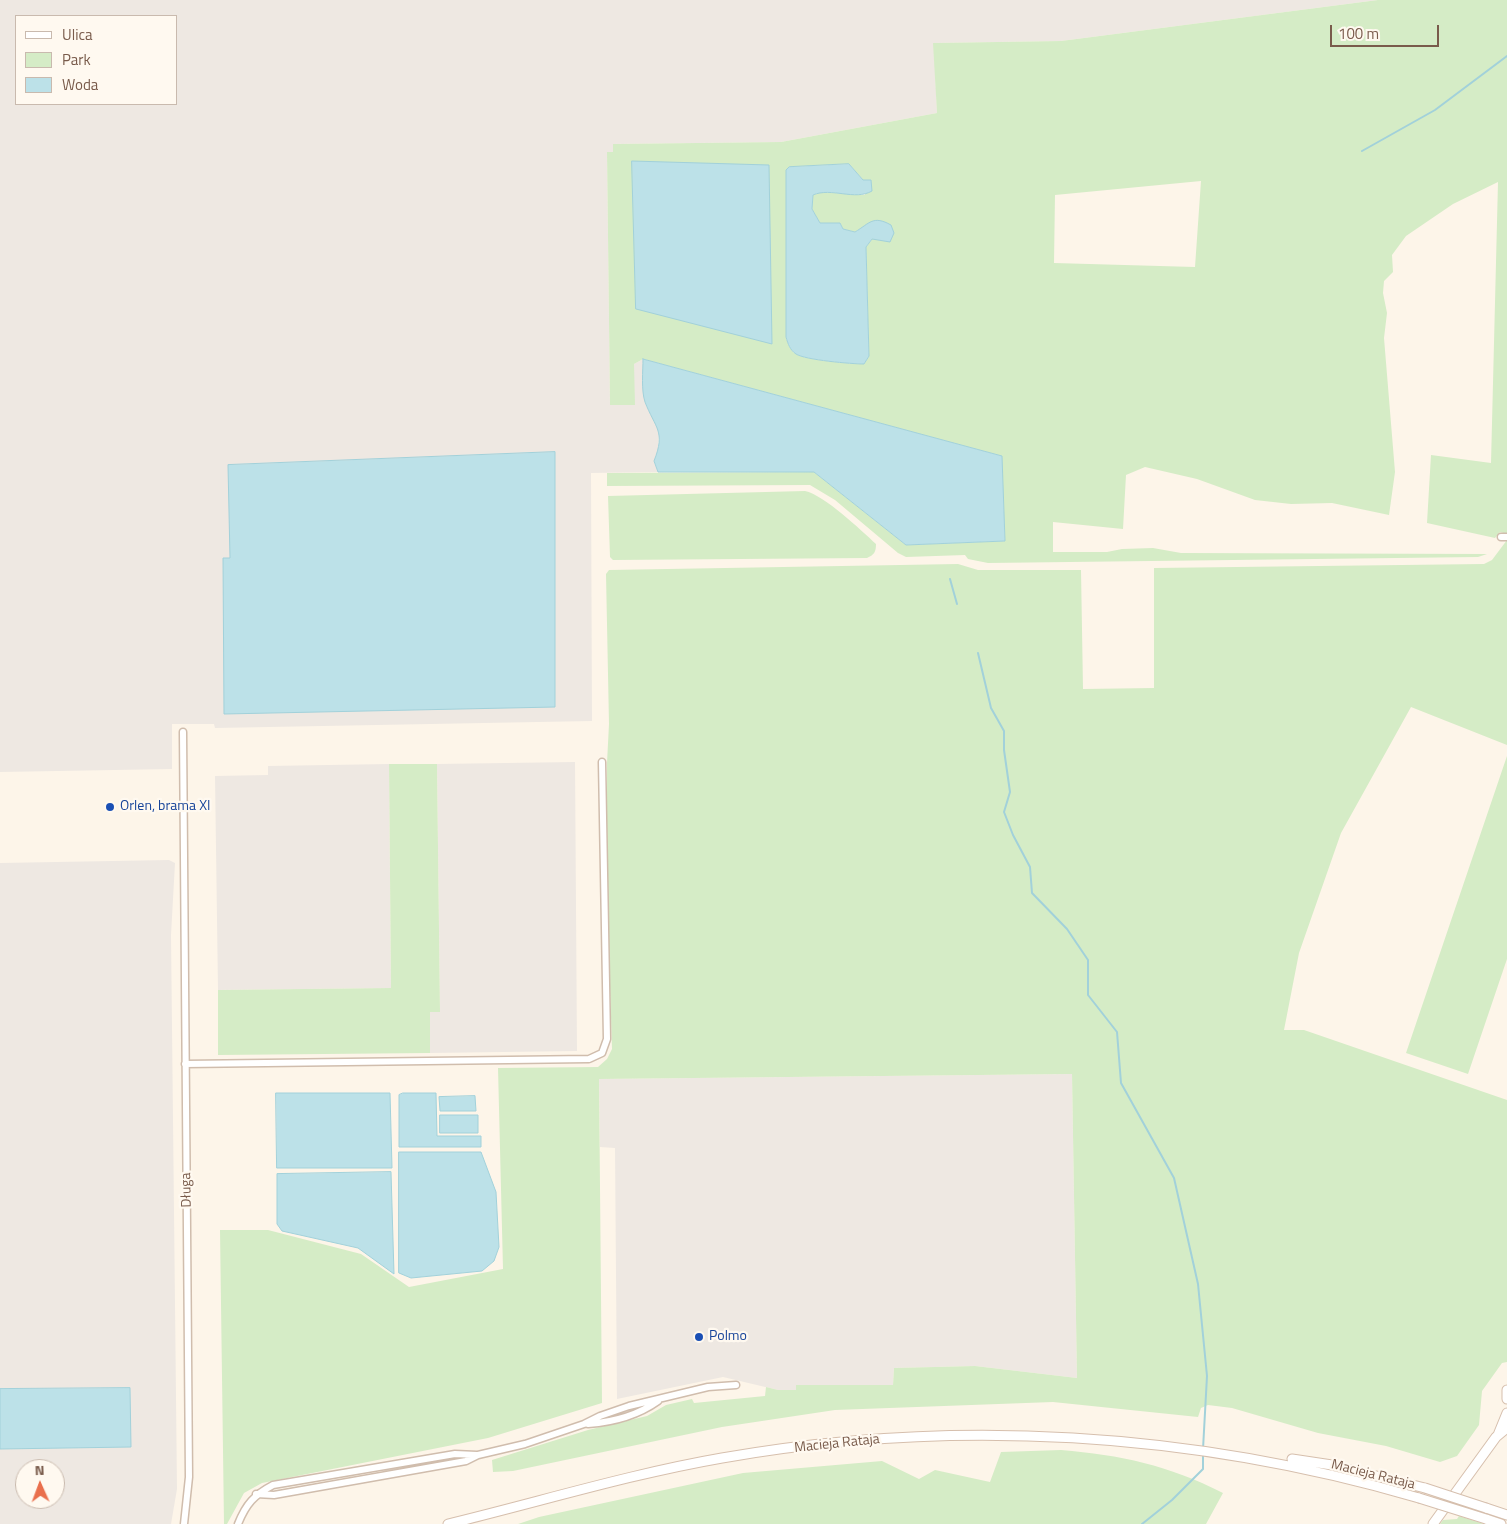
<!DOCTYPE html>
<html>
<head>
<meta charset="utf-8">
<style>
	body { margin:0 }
	#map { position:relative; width:1507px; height:1524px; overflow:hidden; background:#fdf5e9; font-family:"Titillium Web",sans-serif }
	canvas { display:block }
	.legend { position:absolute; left:15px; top:15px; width:162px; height:90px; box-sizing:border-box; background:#fff9f0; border:1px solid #c9baae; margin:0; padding:6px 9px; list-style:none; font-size:15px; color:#795b4b }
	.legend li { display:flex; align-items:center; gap:10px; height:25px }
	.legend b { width:25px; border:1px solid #c9baae }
	.north { position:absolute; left:15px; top:1459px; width:50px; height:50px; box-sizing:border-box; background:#fff9f0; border:1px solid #c9baae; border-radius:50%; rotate:358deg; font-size:14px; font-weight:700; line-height:20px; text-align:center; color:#795b4b }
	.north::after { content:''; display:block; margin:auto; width:18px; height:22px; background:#e96f4c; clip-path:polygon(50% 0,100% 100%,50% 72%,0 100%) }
	.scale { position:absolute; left:1330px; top:25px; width:109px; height:22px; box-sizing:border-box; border:2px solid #795b4b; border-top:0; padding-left:6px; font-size:15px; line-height:18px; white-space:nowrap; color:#795b4b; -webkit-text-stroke:4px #fff9f0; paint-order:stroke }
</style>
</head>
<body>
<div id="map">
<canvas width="1507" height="1524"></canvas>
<ul class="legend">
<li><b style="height:6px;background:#fff"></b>Ulica</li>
<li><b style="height:14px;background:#d5ecc6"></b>Park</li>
<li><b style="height:14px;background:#bce1e8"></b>Woda</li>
</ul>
<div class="north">N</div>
<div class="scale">100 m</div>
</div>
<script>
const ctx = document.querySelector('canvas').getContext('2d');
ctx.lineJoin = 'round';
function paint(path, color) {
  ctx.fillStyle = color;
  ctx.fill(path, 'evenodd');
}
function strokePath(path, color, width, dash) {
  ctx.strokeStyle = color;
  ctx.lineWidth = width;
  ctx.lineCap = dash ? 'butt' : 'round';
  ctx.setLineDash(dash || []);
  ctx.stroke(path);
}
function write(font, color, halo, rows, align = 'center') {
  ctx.font = font + ' "Titillium Web",sans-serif';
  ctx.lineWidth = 4.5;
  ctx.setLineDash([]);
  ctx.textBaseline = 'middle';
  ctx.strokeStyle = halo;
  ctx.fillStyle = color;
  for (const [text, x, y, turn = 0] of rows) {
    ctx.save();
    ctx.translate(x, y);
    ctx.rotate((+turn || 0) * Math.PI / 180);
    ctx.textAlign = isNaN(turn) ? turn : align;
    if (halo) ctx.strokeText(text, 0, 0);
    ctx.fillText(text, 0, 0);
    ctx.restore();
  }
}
paint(new Path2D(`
	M0,0H1378L1061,41L934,43L937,113L781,142L613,144V152H607L610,405L634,364L643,359L645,401L659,430L658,450L654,461L658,472L591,473L592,721L215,728L214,724H172V769L0,772ZM16,16H176V104H16Z
	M575,762L577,1051L430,1053V1011H440L437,764Z
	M389,764L391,988L218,990L215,776L268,775V766Z
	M169,860L175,863L171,935L177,1489L171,1524H0V863ZM25,1469H55V1499H25Z
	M1072,1074L1077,1378L975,1366L894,1368L893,1385H797L796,1390H778L723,1377L617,1399L615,1148L600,1147L599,1079Z`), '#eee8e2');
paint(new Path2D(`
	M1378,0H1507V534L1500,532L1495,538L1427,523L1431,455L1491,463L1498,182L1453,204L1406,236L1392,255L1393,272L1384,281L1383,293L1387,313L1384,338L1395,472L1389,515L1332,503L1291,504L1255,500L1197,479L1145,467L1126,475L1123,529L1053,522V552H1107L1122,549L1153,548L1181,553L1487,554L1478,557L988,563L968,559L965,555L906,557L898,553L835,500L810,485L607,486V473L814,472L906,545L1005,541L1001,456L643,359L634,364L635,405H610L607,152H613V144L781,142L937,113L933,43L1061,41ZM849,164L863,180L865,195L821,192L813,195L812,209L820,223H840L843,229L855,232L864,227L872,239L866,247L869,356L864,364C852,364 805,360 796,354C790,350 788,344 786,337L789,167ZM1201,181L1195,267L1054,263L1055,195Z
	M805,491C824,495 861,530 876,544C876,552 874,555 867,558L613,560L610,557L608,496Z
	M1507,540V745L1411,707L1341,833L1299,953L1284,1030H1304L1507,1100V1362L1502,1363L1482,1391L1479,1425L1457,1456L1440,1462L1386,1446L1318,1433L1232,1408L1208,1405L1201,1408L1198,1417L1053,1402L835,1410L722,1427L513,1471L493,1472L492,1460L588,1430L647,1416L666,1405L692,1399L694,1403L765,1396L766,1387L778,1390H796V1385H893L894,1368L975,1366L1077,1378L1072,1074L599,1079L602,1403L488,1438L262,1483L244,1493L227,1524H224L220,1230H268L361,1254L409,1287L503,1269L498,1068L598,1067L607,1059L612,1049L607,895V763L609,724L606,574L609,570L958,564L978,570H1081L1083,689L1154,688V568L1484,564L1492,560Z
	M1507,756V959L1468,1074L1406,1053Z
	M389,764H437L440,1012H430V1053L218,1055V990L391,988Z
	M1061,1450C1121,1455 1168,1465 1223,1493L1206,1524H518L539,1517L743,1473L882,1461L919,1479L935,1470L990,1482L1001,1452Z
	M1459,1516L1484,1524H1440L1443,1520L1457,1519Z`), '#d5ecc6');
const water = new Path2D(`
	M632,161L769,165L772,344L636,309Z
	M849,164L863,180H871L872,191C855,201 831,187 813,195L812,209L820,223H840L843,229L855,232C870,223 873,215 891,225L894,233L890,242L872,239L866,247L869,356L864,364C852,364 805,360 796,354C790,350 788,344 786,337V170L789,167Z
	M643,359L1002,456L1005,541L906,545L814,472H658L654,461C666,431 655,428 645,402C641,390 643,371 643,359Z
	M555,452V707L224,714L223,558H230L228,465Z
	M276,1093H390L392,1168H277Z
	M403,1093H436L437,1136H481V1147H399V1095Z
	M475,1096L476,1111H440L439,1097Z
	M440,1115H478V1133H440Z
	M399,1152H481L496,1192L499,1247L494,1261L482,1271L411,1278L399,1273Z
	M391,1172L394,1274L358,1248L282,1231L277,1224V1174Z
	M130,1388L131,1447L0,1449V1389Z`);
paint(water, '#bce1e8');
strokePath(water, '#a2d1da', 1);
strokePath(new Path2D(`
	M1362,151L1435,110L1507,56
	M950,579L957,604
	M978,653L991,708L1004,731V750L1010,792L1004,812L1013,835L1030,867L1032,893L1067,929L1088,960V995L1117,1032L1121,1083L1174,1178L1198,1284L1207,1376L1203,1449
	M1142,1524L1172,1500L1203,1469V1456`), '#a2d1da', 2);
const street = new Path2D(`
	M1501,537H1507
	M183,732L189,1477L184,1524
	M185,1064L589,1059L602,1053L607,1039L602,762
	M588,1424C614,1422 637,1416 658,1401
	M256,1494L274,1495L466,1461L478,1455L525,1444L584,1424L600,1416L629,1406L708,1387L736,1385
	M238,1524C246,1504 254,1495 273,1485L455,1454L477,1455`);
const secondary = new Path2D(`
	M1507,1390V1399
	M1498,1435L1507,1413
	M1292,1459L1332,1465L1425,1488
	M1486,1508L1507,1515
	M1486,1519L1501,1524
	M448,1524C539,1502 630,1474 722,1458C954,1417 1193,1432 1419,1498
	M1433,1524L1496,1437L1507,1428`);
strokePath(street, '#d0bdad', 9);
strokePath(secondary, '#d6bfad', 11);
strokePath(street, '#fff', 6);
strokePath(secondary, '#fff', 9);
const secondaryBridge = new Path2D(`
	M1425,1488L1486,1508
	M1419,1498L1486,1519`);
strokePath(secondaryBridge, '#d6bfad', 11, []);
strokePath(secondaryBridge, '#fff', 9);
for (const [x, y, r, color] of [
	[110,807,5,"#1a4fb4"],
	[699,1337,5,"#1a4fb4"]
]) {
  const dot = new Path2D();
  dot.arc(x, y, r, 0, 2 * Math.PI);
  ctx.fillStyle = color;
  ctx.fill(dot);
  strokePath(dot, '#fff9f0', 2);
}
write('14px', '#164399', '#fff9f0', [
	["Orlen, brama XI",120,807],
	["Polmo",709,1337]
], 'left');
write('14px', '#795b4b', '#fff9f0', [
	["Długa",187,1190,-91],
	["Macieja Rataja",837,1444,-6],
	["Macieja Rataja",1373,1475,14]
]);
</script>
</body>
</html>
